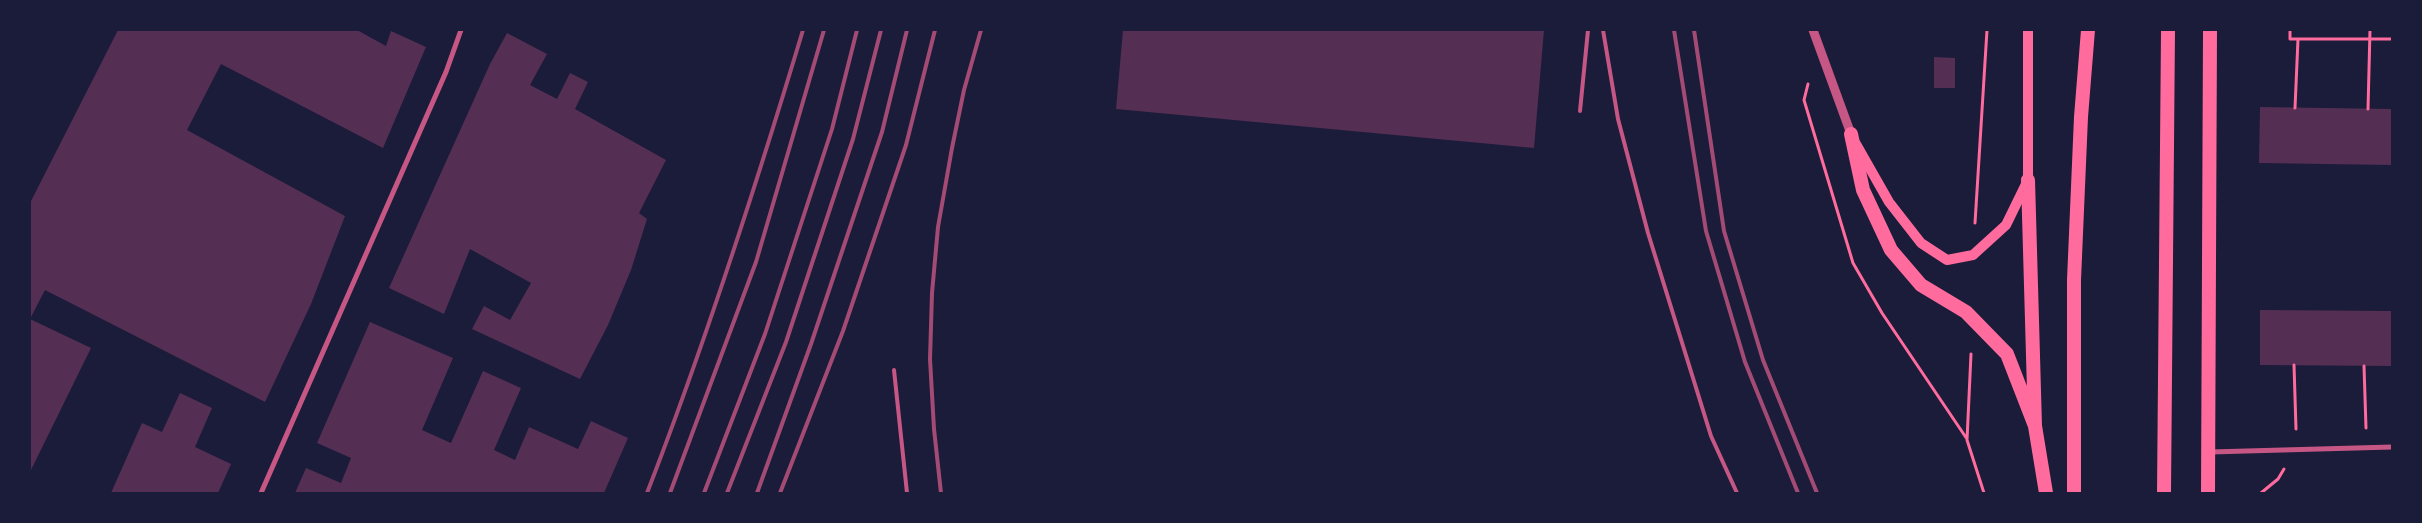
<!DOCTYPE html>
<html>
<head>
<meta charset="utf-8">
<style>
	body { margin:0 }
	#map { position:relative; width:2422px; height:523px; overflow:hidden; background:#1b1b3a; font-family:Helvetica,sans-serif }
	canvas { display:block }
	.frame { position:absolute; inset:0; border:31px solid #1b1b3a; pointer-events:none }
</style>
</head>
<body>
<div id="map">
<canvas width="2422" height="523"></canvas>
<div class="frame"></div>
</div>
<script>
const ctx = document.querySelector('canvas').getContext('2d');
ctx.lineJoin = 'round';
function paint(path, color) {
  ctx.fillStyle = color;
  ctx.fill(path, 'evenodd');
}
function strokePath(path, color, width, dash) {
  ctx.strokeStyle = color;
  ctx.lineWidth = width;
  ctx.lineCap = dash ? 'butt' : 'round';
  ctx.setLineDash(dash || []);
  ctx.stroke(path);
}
paint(new Path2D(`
	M118,30H357L386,46L391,31L426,47L383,148L221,64L187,130L345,216L311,304L265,402L45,290L30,319V203Z
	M1123,30H1544L1534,148L1116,109Z
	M507,33L547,54L530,85L557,99L570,73L588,82L575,109L666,160L639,213L647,219L631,270L608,325L580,379L472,329L484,306L510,320L531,283L470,249L444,314L389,288L490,64Z
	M1934,57L1955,58V88H1934Z
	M2260,107L2392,109V165L2259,163Z
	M2260,310L2392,311V366L2260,365Z
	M30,319L91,348L30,472Z
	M370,322L453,358L422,430L451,443L483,371L521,388L494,450L515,460L529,427L578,449L591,421L628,438L604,493H295L306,468L341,483L351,458L317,443Z
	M180,393L212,408L195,447L231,464L218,493H111L142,423L162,432Z`), '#542f53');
strokePath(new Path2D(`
	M2290,30V39H2392
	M1808,84L1804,100L1853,263L1882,313L1967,439
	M2295,108L2298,39
	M2368,109L2370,30
	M1975,223L1987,30
	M1971,354L1967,440L1984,493
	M2294,365L2296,429
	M2364,366L2366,428
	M2261,493L2278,479L2284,469`), '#ff6b9d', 3);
strokePath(new Path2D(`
	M1603,30L1618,119L1648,233L1711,436L1737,493
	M1580,111L1588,30
	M894,370L907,493`), '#c65784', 4);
strokePath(new Path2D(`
	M2210,452L2392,447
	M261,493L446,72L461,30`), '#c65784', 5);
strokePath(new Path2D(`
	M1813,30L1851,134`), '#c65784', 9);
strokePath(new Path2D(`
	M1856,144L1889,202L1921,243L1947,260L1973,255L2006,225L2028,180V30`), '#ff6b9d', 10);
strokePath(new Path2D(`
	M1851,134L1863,190L1891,250L1921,285L1966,312L2007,354L2035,426
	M2028,180L2035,426L2046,493
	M2074,493V280L2081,117L2088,30
	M2164,493L2168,30
	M2208,493L2210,30`), '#ff6b9d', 14);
strokePath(new Path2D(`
	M1674,30L1706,231L1745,362L1798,493
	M1694,30L1724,231L1763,360L1817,493
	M647,493C706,341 756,186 803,30
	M670,493L756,262L824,30
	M704,493L765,334L832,129L857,30
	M727,493L786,342L853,139L881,30
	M757,493L811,344L882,132L907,30
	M780,493L843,331L906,145L935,30
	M941,493L934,429L930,359L932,293L938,227L952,148L964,90L981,30`), '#a44b75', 4);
</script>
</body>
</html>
